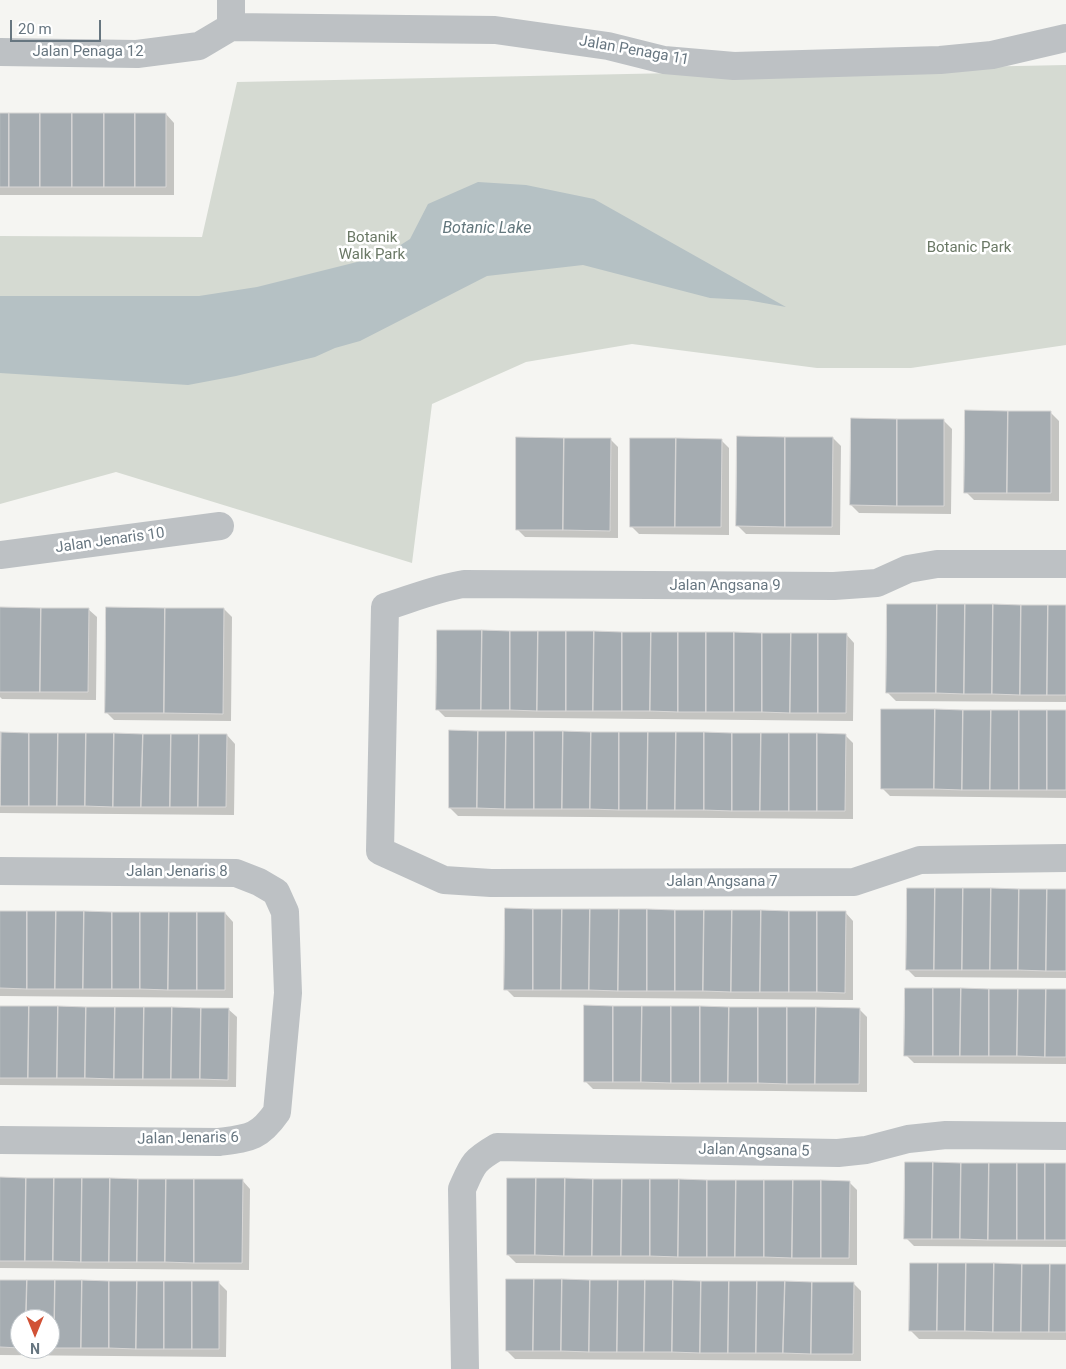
<!DOCTYPE html>
<html>
<head>
<meta charset="utf-8">
<style>
	body { margin:0 }
	#map { position:relative; width:1066px; height:1369px; overflow:hidden; background:#f5f5f2; font-family:Roboto,sans-serif }
	canvas { display:block }
	.north { position:absolute; left:10px; top:1309px; width:50px; height:50px; box-sizing:border-box; background:#fff; border:1px solid #c2c8cc; border-radius:50%; rotate:180deg; font-size:14px; font-weight:700; line-height:20px; text-align:center; color:#677680 }
	.north::after { content:''; display:block; margin:auto; width:18px; height:22px; background:#d15236; clip-path:polygon(50% 0,100% 100%,50% 72%,0 100%) }
	.scale { position:absolute; left:10px; top:20px; width:91px; height:22px; box-sizing:border-box; border:2px solid #677680; border-top:0; padding-left:6px; font-size:15px; line-height:18px; white-space:nowrap; color:#677680; -webkit-text-stroke:4px #fff; paint-order:stroke }
</style>
</head>
<body>
<div id="map">
<canvas width="1066" height="1369"></canvas>
<div class="north">N</div>
<div class="scale">20 m</div>
</div>
<script>
const ctx = document.querySelector('canvas').getContext('2d');
ctx.lineJoin = 'round';
function paint(path, color) {
  ctx.fillStyle = color;
  ctx.fill(path, 'evenodd');
}
function strokePath(path, color, width, dash) {
  ctx.strokeStyle = color;
  ctx.lineWidth = width;
  ctx.lineCap = dash ? 'butt' : 'round';
  ctx.setLineDash(dash || []);
  ctx.stroke(path);
}
function write(font, color, halo, rows, align = 'center') {
  ctx.font = font + ' Roboto,sans-serif';
  ctx.lineWidth = 5;
  ctx.setLineDash([]);
  ctx.textBaseline = 'middle';
  ctx.strokeStyle = halo;
  ctx.fillStyle = color;
  for (const [text, x, y, turn = 0] of rows) {
    ctx.save();
    ctx.translate(x, y);
    ctx.rotate((+turn || 0) * Math.PI / 180);
    ctx.textAlign = isNaN(turn) ? turn : align;
    if (halo) ctx.strokeText(text, 0, 0);
    ctx.fillText(text, 0, 0);
    ctx.restore();
  }
}
paint(new Path2D(`
	M1066,65V345L911,368H817L632,344L526,362L432,404L412,563L116,472L0,504V236L202,237L237,82Z`), '#d5dad2');
paint(new Path2D(`
	M478,182L526,185L594,199L786,307L747,300L710,298L583,265L487,276L360,341L335,348L315,357L236,376L188,385L0,373V296H199L257,287L385,255L410,239L428,204Z`), '#b5c1c4');
paint(new Path2D(`
	M0,114H166L174,123V195H0Z
	M1051,413L1059,421V501L974,500L966,492Z
	M944,421L952,429L951,514L859,513L851,505Z
	M833,438L841,446L840,535L746,534L738,526Z
	M610,439L618,447V538L525,537L517,529Z
	M721,440L729,448V535L639,534L631,526Z
	M1066,607V702L896,701L887,692Z
	M0,608L88,609L97,617L96,700L2,699L0,697Z
	M224,609L232,617L231,721L114,720L106,712Z
	M846,634L854,643L853,721L445,717L437,709Z
	M1066,711V798L890,796L882,788Z
	M0,734L227,735L235,744L234,815L0,813Z
	M845,735L853,743V819L458,816L450,808Z
	M1066,890V978L915,977L907,969Z
	M0,912L225,913L233,922V998L0,996Z
	M845,912L853,921V1000L514,997L506,989Z
	M1066,991V1064L914,1063L906,1055Z
	M0,1007L228,1009L237,1017L236,1087L0,1085Z
	M859,1009L867,1017V1092L593,1089L585,1081Z
	M1066,1165V1247L914,1246L906,1238Z
	M0,1179L242,1180L250,1189L249,1270L0,1268Z
	M849,1182L857,1190V1265L516,1263L508,1255Z
	M1066,1265V1340L919,1339L911,1331Z
	M0,1281L219,1283L227,1291L226,1357L0,1355ZM20,1319H50V1349H20Z
	M853,1283L861,1291V1361L515,1359L507,1351Z`), '#0003');
const building = new Path2D(`
	M0,113H9V187H0Z
	M9,113H40V187H9Z
	M40,113H72V187H40Z
	M72,113H104V187H72Z
	M104,113H135V187H104Z
	M135,113H166V187H135Z
	M965,410L1008,411L1007,493H964Z
	M1008,411H1051V493H1007Z
	M851,418L897,419V506L850,505Z
	M897,419H944V506H897Z
	M737,436L785,437V527L736,526Z
	M516,437L564,438L563,530H516Z
	M785,437H833L832,527H785Z
	M564,438H611L610,531L563,530Z
	M630,438H676L675,527H630Z
	M676,438L722,439L721,527H675Z
	M887,604H937L936,693H886Z
	M937,604H965L964,694L936,693Z
	M965,604H993L992,694H964Z
	M993,604L1021,605L1020,695L992,694Z
	M1021,605H1048L1047,695H1020Z
	M1048,605H1066V695H1047Z
	M0,607L41,608L40,692H0Z
	M106,607L165,608L164,713H105Z
	M41,608H89L88,692H40Z
	M165,608H224L223,714L164,713Z
	M437,630H482L481,710H436Z
	M482,630L510,631V710H481Z
	M510,631H538L537,711L510,710Z
	M538,631H566V711H537Z
	M566,631H594L593,711H566Z
	M594,631L622,632V711H593Z
	M622,632H651L650,711H622Z
	M651,632H678V712L650,711Z
	M678,632H706V712H678Z
	M706,632H734V712H706Z
	M734,632L762,633V712H734Z
	M762,633H791L790,713L762,712Z
	M791,633H818V713H790Z
	M818,633H847L846,713H818Z
	M881,709H935L934,789H881Z
	M935,709L963,710L962,790L934,789Z
	M963,710H991L990,790H962Z
	M991,710H1019V790H990Z
	M1019,710H1047V790H1019Z
	M1047,710H1066V790H1047Z
	M449,730L478,731L477,808H449Z
	M478,731H506L505,809L477,808Z
	M506,731H534V809H505Z
	M534,731H563L562,809H534Z
	M563,731L591,732L590,809H562Z
	M0,732H1L0,806Z
	M1,732L29,733V806H0Z
	M591,732H619V810L590,809Z
	M619,732H648L647,810H619Z
	M648,732H676L675,810H647Z
	M676,732H704V810H675Z
	M704,732L732,733V811L704,810Z
	M29,733H58L57,806H29Z
	M58,733H86L85,806H57Z
	M86,733H114L113,807L85,806Z
	M114,733L143,734L141,807H113Z
	M732,733H761L760,811H732Z
	M761,733H789V811H760Z
	M789,733H817V811H789Z
	M817,733L846,734L845,811H817Z
	M143,734H171L170,807H141Z
	M171,734H199L198,807H170Z
	M199,734H227L226,807H198Z
	M907,888H935L934,970H906Z
	M935,888H963L962,970H934Z
	M963,888H991L990,970H962Z
	M991,888L1019,889L1018,970H990Z
	M1019,889H1047L1046,971L1018,970Z
	M1047,889H1066V971H1046Z
	M505,908L533,909V990H504Z
	M533,909H562L561,990H533Z
	M562,909H590L589,990H561Z
	M590,909H619L618,991L589,990Z
	M619,909H647V991H618Z
	M647,909L675,910V991H647Z
	M675,910H704L703,991H675Z
	M704,910H732L731,992L703,991Z
	M732,910H761L760,992H731Z
	M761,910L789,911V992H760Z
	M0,911H27V989L0,988Z
	M27,911H56L55,989H27Z
	M56,911H84L83,989H55Z
	M84,911L112,912V989H83Z
	M789,911H817V992H789Z
	M817,911H846L845,993L817,992Z
	M112,912H140V989H112Z
	M140,912H169L168,990L140,989Z
	M169,912H197V990H168Z
	M197,912H225V990H197Z
	M905,988H933V1056H904Z
	M933,988H961L960,1056H933Z
	M961,988L989,989V1056H960Z
	M989,989H1018L1017,1056H989Z
	M1018,989H1046L1045,1057L1017,1056Z
	M1046,989H1066V1057H1045Z
	M584,1005L613,1006V1082H584Z
	M0,1006H29L28,1078H0Z
	M29,1006H58L57,1078H28Z
	M58,1006L86,1007L85,1078H57Z
	M613,1006H642L641,1082H613Z
	M642,1006H671V1083L641,1082Z
	M671,1006H700V1083H671Z
	M700,1006L729,1007L728,1083H700Z
	M86,1007H115L114,1079L85,1078Z
	M115,1007H144L143,1079H114Z
	M144,1007H172L171,1079H143Z
	M172,1007L201,1008L200,1079H171Z
	M729,1007H758V1083H728Z
	M758,1007H787V1084L758,1083Z
	M787,1007H816L815,1084H787Z
	M816,1007L860,1008L859,1084H815Z
	M201,1008H229L228,1080L200,1079Z
	M905,1162H933L932,1239H904Z
	M933,1162L961,1163L960,1239H932Z
	M961,1163H989L988,1240L960,1239Z
	M989,1163H1017V1240H988Z
	M1017,1163H1045V1240H1017Z
	M1045,1163H1066V1240H1045Z
	M0,1177L26,1178L25,1261H0Z
	M26,1178H54L53,1261H25Z
	M54,1178H82L81,1262L53,1261Z
	M82,1178H110L109,1262H81Z
	M110,1178L138,1179L137,1262H109Z
	M507,1178H536L535,1255H507Z
	M536,1178H565L564,1256L535,1255Z
	M565,1178L593,1179L592,1256H564Z
	M138,1179H166L165,1262H137Z
	M166,1179H194V1263L165,1262Z
	M194,1179H243L242,1263H194Z
	M593,1179H622L621,1256H592Z
	M622,1179H650V1256H621Z
	M650,1179H679L678,1257L650,1256Z
	M679,1179L707,1180V1257H678Z
	M707,1180H736L735,1257H707Z
	M736,1180H764V1257H735Z
	M764,1180H793L792,1258L764,1257Z
	M793,1180H821V1258H792Z
	M821,1180L850,1181L849,1258H821Z
	M910,1263H938L937,1331H909Z
	M938,1263H966L965,1331H937Z
	M966,1263H994L993,1332L965,1331Z
	M994,1263L1022,1264L1021,1332H993Z
	M1022,1264H1050L1049,1332H1021Z
	M1050,1264H1066V1332H1049Z
	M506,1279H534L533,1351H506Z
	M534,1279H562L561,1351H533Z
	M562,1279L590,1280L589,1352L561,1351Z
	M0,1280H27L26,1319H20V1348L0,1347Z
	M27,1280H55L54,1348H50V1319H26Z
	M55,1280H82L81,1348H54Z
	M82,1280L109,1281V1348H81Z
	M590,1280H618L617,1352H589Z
	M618,1280H645L644,1352H617Z
	M645,1280H673L672,1352H644Z
	M673,1280L701,1281L700,1353L672,1352Z
	M109,1281H137L136,1349L109,1348Z
	M137,1281H164V1349H136Z
	M164,1281H192V1349H164Z
	M192,1281H219V1349H192Z
	M701,1281H729L728,1353H700Z
	M729,1281H757L756,1353H728Z
	M757,1281H785L783,1353H756Z
	M785,1281L812,1282L811,1354L783,1353Z
	M812,1282H854L853,1354H811Z`);
paint(building, '#a5acb1');
strokePath(building, '#d7d6d5', 1);
strokePath(new Path2D(`
	M231,0V27
	M231,27L495,30L608,46L664,60L734,66L940,60L992,55L1066,38
	M0,52L137,54L199,46L231,27
	M0,555L220,526
	M1066,564H937L908,569L877,583L834,586L464,584C437,588 411,599 385,607L380,851L444,880L491,883L854,882L920,860L1066,858
	M0,871L236,873L259,882L276,892L285,912L288,993L277,1112C259,1138 249,1138 219,1142L0,1140
	M465,1369L462,1189C473,1164 473,1161 497,1147L838,1153L866,1150L908,1139L946,1135L1066,1136`), '#bdc1c4', 28);
write('15px', '#677680', '#fff', [
	["Jalan Penaga 11",634,51,10],
	["Jalan Penaga 12",88,52],
	["Jalan Jenaris 10",110,541,-8],
	["Jalan Angsana 9",725,586],
	["Jalan Jenaris 8",177,872],
	["Jalan Angsana 7",722,882],
	["Jalan Jenaris 6",188,1139,-1],
	["Jalan Angsana 5",754,1151,1]
]);
write('15px', '#6a7865', '#fff', [
	["Botanik",372,238],
	["Walk Park",372,255],
	["Botanic Park",969,248]
]);
write('italic 16px', '#63777d', '#fff', [
	["Botanic Lake",487,229]
]);
</script>
</body>
</html>
